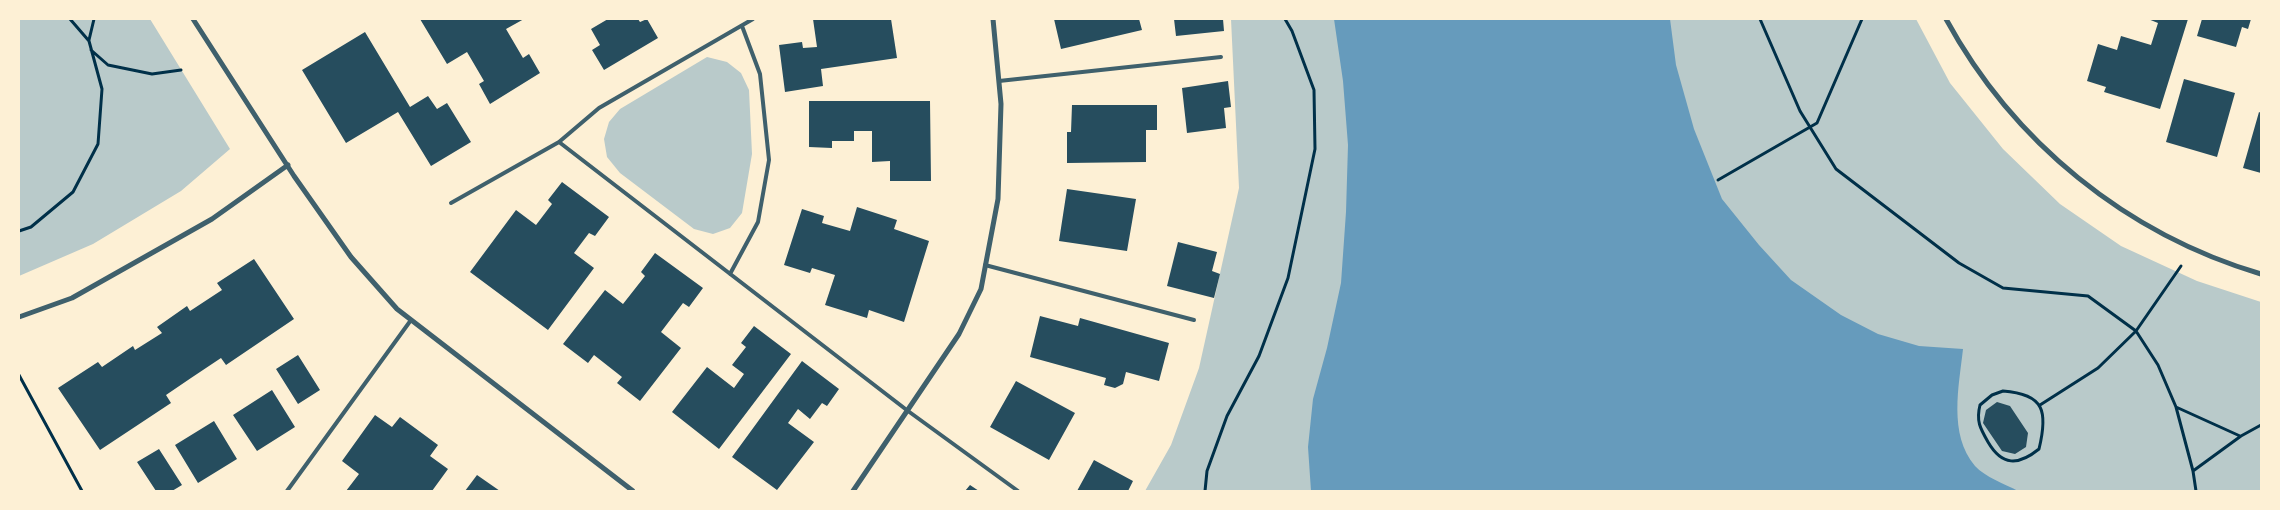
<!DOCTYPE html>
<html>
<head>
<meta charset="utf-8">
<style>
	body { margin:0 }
	#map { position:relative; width:2280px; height:510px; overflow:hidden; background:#fdf0d5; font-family:"Source Sans 3",sans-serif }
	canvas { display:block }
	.frame { position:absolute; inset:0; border:20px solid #fdf0d5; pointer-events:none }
</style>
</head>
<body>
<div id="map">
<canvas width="2280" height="510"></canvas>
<div class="frame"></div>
</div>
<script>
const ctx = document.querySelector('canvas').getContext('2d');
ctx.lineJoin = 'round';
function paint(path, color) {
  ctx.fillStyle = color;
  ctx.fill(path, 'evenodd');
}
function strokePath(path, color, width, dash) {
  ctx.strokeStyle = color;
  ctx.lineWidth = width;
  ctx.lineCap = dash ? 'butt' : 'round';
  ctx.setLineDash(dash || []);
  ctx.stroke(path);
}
paint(new Path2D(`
	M19,19H150L230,149L181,191L93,244L19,276Z
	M1231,19H1916L1950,83L2003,149L2060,204L2121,246L2197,281L2261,302V491H1145L1171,445L1199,368L1239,188Z
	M707,57L727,62L741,73L749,90L752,154L742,213L730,228L713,234L694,229L620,173L607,157L604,139L609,122L620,109Z`), '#b9caca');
paint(new Path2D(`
	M1334,19H1670L1676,65L1694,129L1722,199L1759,245L1791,280L1841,315L1878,334L1919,346L1963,349C1959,386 1948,434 1975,466C1985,477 2005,484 2018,491H1311L1308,447L1313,399L1327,348L1341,283L1346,212L1348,145L1343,81Z`), '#669bbc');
paint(new Path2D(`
	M420,19H524L506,29L523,58L529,54L540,73L490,104L479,84L484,81L467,52L447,64Z
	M608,19H638L640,22L647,19L658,38L604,70L592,50L600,45L591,29Z
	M813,19H891L897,58L821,69L823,86L785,92L779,45L802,42L803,48L817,47Z
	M1054,19H1139L1142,30L1061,49Z
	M1174,19H1223L1224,31L1176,36Z
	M2148,19H2188L2160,109L2104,92L2106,87L2087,81L2098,44L2117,50L2121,36L2151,45L2158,23Z
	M2202,19H2251L2248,29L2242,27L2236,47L2197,36Z
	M365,32L410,107L428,96L437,109L447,103L471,142L431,166L398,112L346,143L302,70Z
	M2184,79L2235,93L2217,157L2166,142Z
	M1228,81L1231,107L1224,108L1226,128L1187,133L1182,88Z
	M809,101H930L931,181H890V161L872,162V131H854V141H832V148L809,147Z
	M1072,105H1157V130H1146V162L1067,163V132H1071Z
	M2259,112L2261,113V173L2243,168Z
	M562,182L609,217L595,236L589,233L574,253L594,268L548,330L470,272L516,210L536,225L552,204L548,200Z
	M1067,189L1136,199L1127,251L1059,241Z
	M857,207L897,220L894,229L929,241L904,322L869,310L867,318L825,305L835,275L812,268L810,273L784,265L802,209L824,216L822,223L850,231Z
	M1178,242L1217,252L1212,271L1220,274L1214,298L1167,286Z
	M655,253L703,288L689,307L683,303L661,332L681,348L640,401L617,383L622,377L594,355L588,363L563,344L605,290L623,304L645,276L641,272Z
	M254,259L294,319L226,365L221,358L191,378L166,395L171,403L100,450L58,388L98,362L102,367L133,346L135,350L162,333L157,327L187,306L190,311L222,290L217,283Z
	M1040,316L1078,326L1080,318L1169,343L1159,381L1126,372L1123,384L1115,388L1104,385L1106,378L1030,357Z
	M754,326L791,354L719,449L672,412L707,367L734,388L744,374L732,365L746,347L741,343Z
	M298,355L320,390L298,404L276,369Z
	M802,361L839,389L827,406L822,403L810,419L798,409L788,423L814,442L777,490L732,457Z
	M1016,381L1075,413L1049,460L990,427Z
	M272,390L295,427L257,451L233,415Z
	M1997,402L2010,406L2028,433L2026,447L2015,454L2002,451L1983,423L1986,410Z
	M375,415L392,427L400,417L438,445L430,456L448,469L432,491H346L359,474L342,461Z
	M214,421L237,459L198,483L175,445Z
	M159,449L182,485L172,491H156L137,462Z
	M1094,460L1133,481L1128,491H1077Z
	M477,475L500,491H465Z
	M970,485L979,491H965Z`), '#264d5e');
strokePath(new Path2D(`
	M1760,19L1800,111L1836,169L1959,263L2003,288L2088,296L2136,331L2158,365L2176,407L2193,471L2196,491
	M89,40L94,19
	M91,50L108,65L152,74L181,70
	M1718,180L1817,123L1862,19
	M19,231L31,227L73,192L98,144L102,89L89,41L70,19
	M19,375L82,491
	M2003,391C2045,394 2048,412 2039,449C2018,466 2002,466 1988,442C1980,428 1976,421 1980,405L1992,395Z
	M2040,405L2098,368L2136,331L2181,266
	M2176,407L2240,436
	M2193,471L2241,436L2261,425
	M1205,491L1207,471L1227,416L1259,356L1288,278L1315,149L1314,90L1292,31L1285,19`), '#003049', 3);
strokePath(new Path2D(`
	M999,81L1221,57
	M559,142L599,108L753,19
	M451,203L559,142L908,411L1018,491
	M985,265L1194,320
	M730,274L758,222L769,160L760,74L742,26
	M287,491L411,320`), '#3f606c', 4);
strokePath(new Path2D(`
	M193,19L294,176L351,257L397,309L633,491
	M1946,19C2013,142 2126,234 2261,274
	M19,317L72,298L212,219L288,165
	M853,491L959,334L981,289L998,199L1001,104L993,19`), '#3f606c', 5);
</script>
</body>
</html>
